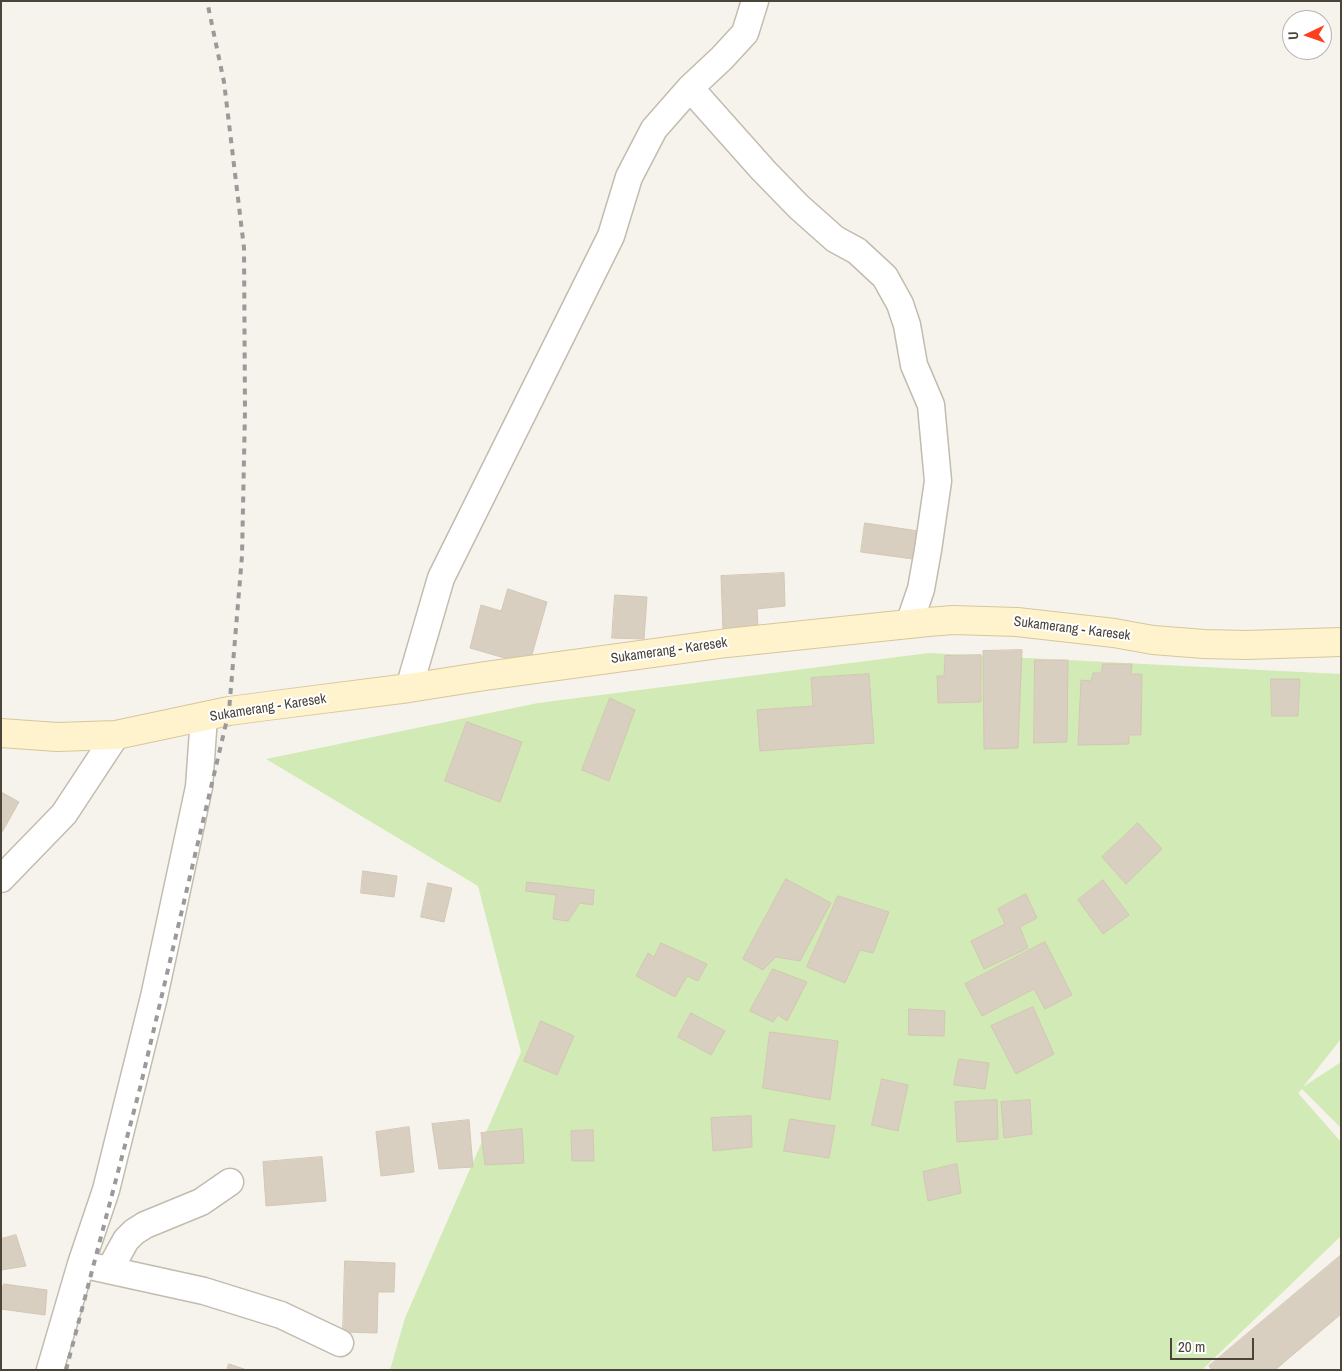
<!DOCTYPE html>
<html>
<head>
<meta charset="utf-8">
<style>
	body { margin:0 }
	#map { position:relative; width:1342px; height:1371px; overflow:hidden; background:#f6f3ec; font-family:"Archivo Narrow",sans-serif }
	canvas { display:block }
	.frame { position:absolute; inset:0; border:2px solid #4b4439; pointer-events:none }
	.north { position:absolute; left:1282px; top:10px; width:50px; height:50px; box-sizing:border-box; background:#fff; border:1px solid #b7b4b0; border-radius:50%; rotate:267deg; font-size:14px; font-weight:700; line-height:20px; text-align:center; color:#4b4439 }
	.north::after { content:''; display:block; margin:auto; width:18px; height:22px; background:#fc3f1d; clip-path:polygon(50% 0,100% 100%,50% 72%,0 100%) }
	.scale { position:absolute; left:1170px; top:1338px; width:84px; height:22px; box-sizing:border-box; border:2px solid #4b4439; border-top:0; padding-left:6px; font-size:15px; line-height:18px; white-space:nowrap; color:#4b4439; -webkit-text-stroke:4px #fff; paint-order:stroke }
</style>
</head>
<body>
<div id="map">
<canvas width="1342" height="1371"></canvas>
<div class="frame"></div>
<div class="north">U</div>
<div class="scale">20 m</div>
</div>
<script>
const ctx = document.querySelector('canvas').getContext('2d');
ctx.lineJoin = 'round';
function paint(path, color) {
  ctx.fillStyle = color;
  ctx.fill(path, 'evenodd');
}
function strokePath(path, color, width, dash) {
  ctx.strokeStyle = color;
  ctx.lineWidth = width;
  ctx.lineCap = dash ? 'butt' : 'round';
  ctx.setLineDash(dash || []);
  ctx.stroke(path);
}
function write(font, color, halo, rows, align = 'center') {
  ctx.font = font + ' "Archivo Narrow",sans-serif';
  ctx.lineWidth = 4;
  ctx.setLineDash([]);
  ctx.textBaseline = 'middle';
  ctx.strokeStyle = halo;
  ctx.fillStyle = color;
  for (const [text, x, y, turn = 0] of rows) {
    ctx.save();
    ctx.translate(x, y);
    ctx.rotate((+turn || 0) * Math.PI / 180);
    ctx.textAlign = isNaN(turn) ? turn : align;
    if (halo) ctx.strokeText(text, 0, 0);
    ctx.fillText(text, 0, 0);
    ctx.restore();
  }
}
paint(new Path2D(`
	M929,653L1341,674V1039L1303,1087L1341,1062V1128L1302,1089L1298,1093L1341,1142V1236L1202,1370H390L405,1318L521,1052L478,886L266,759L538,703Z`), '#d2eab5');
const building = new Path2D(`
	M865,523L918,531L913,559L861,552Z
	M784,573L785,606L757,609L758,628L723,631L721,576Z
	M508,589L547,602L529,665L470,648L481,605L501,611Z
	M615,595L647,597L644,639L612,638Z
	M1022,650L1018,748L984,749L983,651Z
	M981,655V702L938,703L937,676H944L945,656Z
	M1035,660H1068L1067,742L1034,743Z
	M1103,664H1132L1131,674H1142L1141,735H1129V744L1078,745L1081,680L1091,681L1093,673H1101Z
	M869,674L874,743L760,751L757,710L813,706L811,678Z
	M1271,679H1300L1298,716H1272Z
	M610,698L635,710L609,781L582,770Z
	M467,722L522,742L500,802L445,781Z
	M1,792L19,802L1,834Z
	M1138,823L1162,849L1126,884L1102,857Z
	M363,871L397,876L394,897L361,893Z
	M786,879L831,903L800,961L776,957L763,970L743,959Z
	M1103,880L1129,915L1103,934L1078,900Z
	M527,882L594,890L593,905L580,903L568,921L553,919L556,895L526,891Z
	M428,883L452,888L444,922L421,917Z
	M1026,894L1037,918L1020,927L1028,948L984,969L971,941L1005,924L998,909Z
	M838,896L889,912L873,953L860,950L845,983L807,967Z
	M1045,942L1072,995L1045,1009L1034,989L982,1016L965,984Z
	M661,943L707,964L698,981L687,976L675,997L636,976L648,953L654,957Z
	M773,969L807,982L787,1021L778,1015L773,1022L750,1011Z
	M1033,1007L1054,1054L1016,1074L991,1026Z
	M909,1009L945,1011L944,1036L909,1035Z
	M691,1013L725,1031L711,1055L678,1037Z
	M541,1021L574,1036L557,1075L524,1061Z
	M770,1032L838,1041L830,1100L763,1088Z
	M959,1059L989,1063L985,1089L954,1085Z
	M882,1079L908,1085L898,1131L872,1125Z
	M997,1100L998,1139L957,1142L955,1102Z
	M1030,1100L1032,1134L1004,1138L1001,1102Z
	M751,1116L752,1147L713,1151L711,1118Z
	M790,1119L835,1126L829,1158L784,1151Z
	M469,1120L473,1167L439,1169L432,1124Z
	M409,1127L414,1172L381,1176L376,1132Z
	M522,1129L524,1163L485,1165L481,1133Z
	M593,1130L594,1161H572L571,1131Z
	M322,1157L326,1201L266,1206L263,1162Z
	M957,1164L961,1193L928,1201L923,1172Z
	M16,1235L26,1266L1,1270V1239Z
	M1341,1255V1314L1275,1370H1212L1209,1366Z
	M345,1261L395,1263L394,1292H378L377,1333L343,1332Z
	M4,1284L47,1290L45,1315L1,1309V1292Z
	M229,1364L247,1370H227Z`);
paint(building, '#d8cfc1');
strokePath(building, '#d3c7b4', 1);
const street = new Path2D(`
	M690,88L763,170L799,207L835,239L857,251L885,277L900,304L907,325L914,365L931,405L938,481L928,550L921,589L909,624
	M409,688L441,578L611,236L629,177L654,129L690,88L722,58L745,33L755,1
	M1,879L64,814L116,735
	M81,1264L204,1291L281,1315L340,1343
	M110,1269L126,1240L134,1232L145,1225L201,1202L230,1182
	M50,1370L81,1264L106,1190L154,997L199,787L204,717`);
const secondary = new Path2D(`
	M1,733L57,737L116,735L229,711L267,706L409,688L485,676L727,643L928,622L953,620L1017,622L1114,633L1153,640L1204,644L1246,645L1341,642`);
strokePath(street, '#c2bbae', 29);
strokePath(secondary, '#d6c79b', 30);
strokePath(street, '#fff', 26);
strokePath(secondary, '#fff3cd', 28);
strokePath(new Path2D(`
	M66,1370L140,1088L229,711L242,556L245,410L244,248L224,82L207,1`), '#9a9a9a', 4, [6, 6]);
write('14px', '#4b4439', '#fff', [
	["Sukamerang - Karesek",1072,629,7],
	["Sukamerang - Karesek",669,651,-8],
	["Sukamerang - Karesek",268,708,-9]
]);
</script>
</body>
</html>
